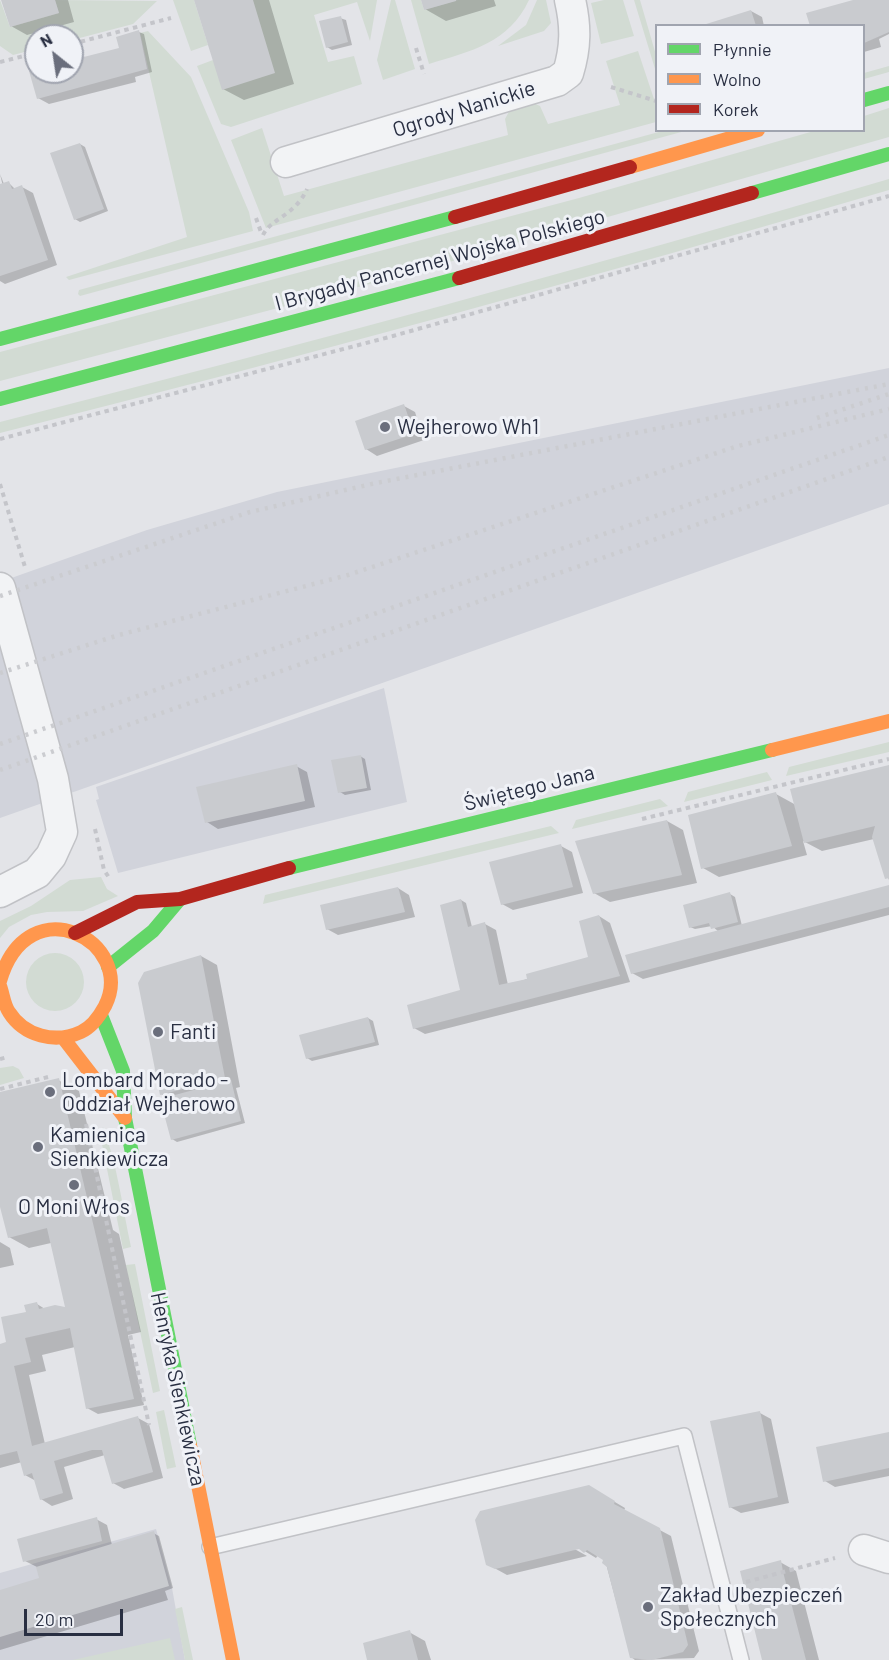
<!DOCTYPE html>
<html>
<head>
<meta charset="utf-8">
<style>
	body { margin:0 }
	#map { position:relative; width:889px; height:1660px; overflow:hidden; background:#e3e4e8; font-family:Barlow,sans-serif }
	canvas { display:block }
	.legend { position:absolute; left:655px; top:24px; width:210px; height:108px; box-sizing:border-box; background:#f0f2f7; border:2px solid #a0a4af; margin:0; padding:8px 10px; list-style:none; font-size:18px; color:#292f42 }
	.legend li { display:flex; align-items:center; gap:12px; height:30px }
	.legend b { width:30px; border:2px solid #a0a4af }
	.north { position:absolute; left:24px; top:24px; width:60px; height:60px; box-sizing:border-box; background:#f0f2f7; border:2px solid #a0a4af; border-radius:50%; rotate:330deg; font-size:16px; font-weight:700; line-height:24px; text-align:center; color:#292f42 }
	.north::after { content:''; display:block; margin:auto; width:21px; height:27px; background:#6a6e7c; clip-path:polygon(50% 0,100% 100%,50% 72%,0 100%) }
	.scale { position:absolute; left:24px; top:1609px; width:99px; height:27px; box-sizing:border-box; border:3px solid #292f42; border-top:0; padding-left:8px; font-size:18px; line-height:21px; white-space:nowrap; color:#292f42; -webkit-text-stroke:4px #f0f2f7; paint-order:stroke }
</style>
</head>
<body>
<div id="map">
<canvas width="889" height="1660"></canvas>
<ul class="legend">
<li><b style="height:8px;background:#63d668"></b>Płynnie</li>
<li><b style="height:8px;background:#ff974d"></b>Wolno</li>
<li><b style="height:8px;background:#b3261e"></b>Korek</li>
</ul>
<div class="north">N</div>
<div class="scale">20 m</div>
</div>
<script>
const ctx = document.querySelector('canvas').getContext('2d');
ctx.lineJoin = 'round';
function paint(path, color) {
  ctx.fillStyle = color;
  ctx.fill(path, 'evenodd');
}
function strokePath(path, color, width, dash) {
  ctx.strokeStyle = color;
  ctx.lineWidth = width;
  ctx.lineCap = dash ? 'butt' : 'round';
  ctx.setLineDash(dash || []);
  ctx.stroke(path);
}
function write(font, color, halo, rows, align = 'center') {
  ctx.font = font + ' Barlow,sans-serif';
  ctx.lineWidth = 6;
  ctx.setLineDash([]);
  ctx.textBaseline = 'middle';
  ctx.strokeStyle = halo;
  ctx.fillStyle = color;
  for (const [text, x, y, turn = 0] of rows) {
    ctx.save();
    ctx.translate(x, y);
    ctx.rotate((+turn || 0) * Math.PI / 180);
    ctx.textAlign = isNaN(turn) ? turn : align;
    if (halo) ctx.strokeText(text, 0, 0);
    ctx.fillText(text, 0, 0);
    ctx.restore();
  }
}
paint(new Path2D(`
	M889,368V504L0,818V582L147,530L277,492Z
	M384,688L407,802L118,873L96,800L99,799L96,787Z
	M156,1529L172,1588L185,1660H0V1573Z`), '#d1d3db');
paint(new Path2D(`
	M0,0L10,27L59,13L55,0L157,1L133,24L72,40V36H36V49L13,55L0,46Z
	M173,0H194L208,45L191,51Z
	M253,0H377L370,41L357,2L314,15L328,62L354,56L362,84L231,127L221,124L197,66L213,60Z
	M391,0H395L415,69L383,80L377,60Z
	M411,0H421L424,10L458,0H529C509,43 471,51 429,64Z
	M537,0H546L551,23L544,31L498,46L526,25Z
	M604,0H623L634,36L601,44L591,3Z
	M634,0H640L656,55V72Z
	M148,31L191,77L249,212L253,231L69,280L66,277L187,237L140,33Z
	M638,51L656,105V122L266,228L231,140L262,128L284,196L508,135L505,119L511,108L531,102L540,106L548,124L620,105L606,61Z
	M889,66V72L864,79V73Z
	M889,108V137L400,276L0,381V352L579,198L814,131L864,130V116Z
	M666,130L685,131L80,296L78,294L79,290Z
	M889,179V190C595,277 298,358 0,433V422C298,346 594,266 889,179Z
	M889,742V752L786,776L789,767Z
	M767,772L772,780L684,802L688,792Z
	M660,799L668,806L572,829L576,820Z
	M551,826L559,833L263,904L265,895Z
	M101,877L107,889L118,896L83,911L47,912L31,915L9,927L0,938V921L31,906L70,880Z
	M26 982a29 29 0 1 1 58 0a29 29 0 1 1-58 0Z
	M13,1066L19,1069L24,1078L0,1085V1068Z
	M103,1127C118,1167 122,1206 131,1247L123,1249L100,1134Z
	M135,1264L160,1391L153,1393L126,1265Z
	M164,1410L176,1467L167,1469L156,1412Z
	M182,1607L193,1660H185L175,1609Z
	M170,1638L175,1660H73Z`), '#d2dbd3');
paint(new Path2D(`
	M3,0H68L74,22L27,35L11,26Z
	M196,0H269L294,84L244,100L223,89Z
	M422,0H494L496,6L446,21L425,9Z
	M859,0H889V34L879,39L881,47L864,52V26Z
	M751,11L762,17L764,26H706Z
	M340,18L346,20L352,45L332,50L327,47Z
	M139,32L144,34L152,72L135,77L136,82L49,104L38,98L31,72H72V61L120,49Z
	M80,144L85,147L108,211L80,222L75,219Z
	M0,174L4,184L9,183L15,189L22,187L33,193L57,265L5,284L0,281V188L4,191Z
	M404,406L415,412L424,440L377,456L366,449Z
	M360,756L365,759L371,790L345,795L340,792Z
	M296,766L307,772L315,807L218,829L207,822Z
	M889,766V880L874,839L822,851L803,841L807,855L719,877L703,868L776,794L796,805Z
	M667,821L683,830L697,883L610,902L594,893Z
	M561,846L572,852L583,893L513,910L502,904Z
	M889,887V915L643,979L632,973L719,932L712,926L695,929L690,927L730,894L735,897L742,926Z
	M398,888L409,895L415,917L338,935L327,929Z
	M461,900L466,903L472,927L485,924L496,930L508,985L590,959L599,916L610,923L630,982L425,1034L414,1028L462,991Z
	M201,956L217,965L240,1087L236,1088L245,1123L177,1142L172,1139L168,1099L161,1094Z
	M368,1018L373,1021L379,1045L312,1061L307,1058Z
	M58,1080L79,1091L113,1230L119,1234L141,1332L128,1335L144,1405L98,1414L87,1408L75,1347L42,1355L46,1371L29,1375L45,1444L138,1418L149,1424L163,1478L124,1489L113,1483L105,1455L64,1467L73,1499L52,1506L41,1499L36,1481L25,1475L22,1462L0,1468V1346L11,1343L28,1313L37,1304L45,1309L67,1310L51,1243L29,1248L9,1237L0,1200V1094Z
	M0,1242L10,1248L14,1265L0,1268Z
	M760,1413L771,1419L789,1503L741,1513L730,1507Z
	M889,1433V1476L835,1487L825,1481Z
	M588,1486L625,1508L624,1511L671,1536L699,1651L694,1658L635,1660L631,1657L605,1560L598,1555L596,1558L573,1544L571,1547L587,1556L507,1575L487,1564Z
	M96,1519L107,1525L112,1545L153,1533L159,1536L173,1588L165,1591L168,1600L0,1650V1591L41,1579L37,1567L25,1561Z
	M780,1562L796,1571L819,1660H764Z
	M409,1632L425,1641L431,1660H369Z`), '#0003');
paint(new Path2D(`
	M1,0H55L59,13L10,27Z
	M194,0H253L275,73L222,90Z
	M421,0H456V1L424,10Z
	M853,0H889V32L864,43V26H810L806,13Z
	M751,10L756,26H703V25Z
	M341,16L348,42L326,48L319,21Z
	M139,30L147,69L37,99L29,71L72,72V60L119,48L116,37Z
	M80,143L104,209L74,220L50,153Z
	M9,181L12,189L22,185L48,260L0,276V184Z
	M404,404L414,434L365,450L355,421Z
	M361,755L367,788L338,793L331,760Z
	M297,764L305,801L205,823L196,787Z
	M889,765V878L885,879L872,837L875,826L804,843L790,789Z
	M776,792L792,846L701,869L688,815Z
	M667,820L682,875L593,894L575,841Z
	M561,844L573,887L501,905L489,862Z
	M889,885V907L631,974L625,955Z
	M398,887L405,912L326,930L320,905Z
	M730,892L738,922L711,929L709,923L689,928L683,905Z
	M461,899L468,927L485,922L499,985L527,979L526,974L588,957L579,921L599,915L620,976L413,1029L407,1005L460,990L440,905Z
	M201,955L225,1078L160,1095L138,983L144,972Z
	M368,1017L375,1042L306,1059L299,1035Z
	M59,1078L134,1399L86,1409L70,1328L25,1338L31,1362L14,1366L32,1446L138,1416L153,1472L112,1484L102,1450H92L54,1461L63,1493L40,1500L32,1473L24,1476L17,1451L0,1455V1344L6,1342L1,1317L26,1312L24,1305L37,1302L39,1309L55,1305L65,1307L47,1228L8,1238L0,1207V1092Z
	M231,1080L241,1121L171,1140L160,1099Z
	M760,1411L778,1497L729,1508L710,1421Z
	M889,1432V1468L823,1482L816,1447Z
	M589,1485L615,1501L614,1504L660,1528L688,1645L683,1652L652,1660L630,1658L607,1567L602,1563L603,1560L587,1550L584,1553L579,1549L495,1569L486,1565L475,1520L480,1511Z
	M97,1517L102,1541L23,1562L17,1539Z
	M154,1531L169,1586L0,1637V1590L39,1578L36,1567Z
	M781,1560L783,1572L806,1660H762L740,1571Z
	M410,1630L418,1660H367L363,1643Z`), '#c9cbcf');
const lane = new Path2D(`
	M210,1547L684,1436L741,1660`);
const street = new Path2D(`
	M286,162L557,81L568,73C576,47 576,26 570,0
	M0,588L53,779L62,832L51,856L37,873L0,892
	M864,1550L889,1558`);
strokePath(lane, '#c1c2c6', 18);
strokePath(street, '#c1c2c6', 33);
strokePath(new Path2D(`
	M72,44L171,18
	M416,48L424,74
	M0,62L36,53
	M611,87L656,101
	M256,218L262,235
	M263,235C271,218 295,216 307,189
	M0,439L393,336L889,196
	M0,484L25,567
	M642,819L889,759
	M95,829L104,870L110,879
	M0,1059L8,1057
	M0,1089L52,1076
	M86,1124L149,1425
	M746,1582L835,1558`), '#c4c5ca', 4, [4.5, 4.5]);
strokePath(lane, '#f2f3f5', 15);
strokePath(street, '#f2f3f5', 30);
strokePath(new Path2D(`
	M864,100L889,93
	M752,193L889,154
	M0,339L455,217
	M0,399L459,278
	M289,868L772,750
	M108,967L153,931L180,899
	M101,1015L123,1071L125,1118L190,1445`), '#63d668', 14);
strokePath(new Path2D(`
	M630,167L758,130
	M772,750L889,721
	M0,981C28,884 137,942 105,1006C99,1017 92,1027 81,1032C55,1044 24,1036 9,1012C4,1005 3,994 0,986
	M64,1039L125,1118
	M190,1445L233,1660`), '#ff974d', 14);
strokePath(new Path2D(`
	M455,217L630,167
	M459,278L752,193
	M75,933L137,902L180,899L289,868`), '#b3261e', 14);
strokePath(new Path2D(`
	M817,418L889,394
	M0,596L250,512L376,483L889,384
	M0,673L119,635L348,575L738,446L889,409
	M0,744L889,435
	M0,770L889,457`), '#cbccd0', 4.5, [3, 6]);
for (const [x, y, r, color] of [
	[385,427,6,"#6a6e7c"],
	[158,1032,6,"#6a6e7c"],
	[50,1092,6,"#6a6e7c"],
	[38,1147,6,"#6a6e7c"],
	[74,1185,6,"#6a6e7c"],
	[648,1607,6,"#6a6e7c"]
]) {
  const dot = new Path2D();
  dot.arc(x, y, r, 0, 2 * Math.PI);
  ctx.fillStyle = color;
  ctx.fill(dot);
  strokePath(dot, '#f0f2f7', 2);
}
write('21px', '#292f42', '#f0f2f7', [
	["Ogrody Nanickie",464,109,-17],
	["I Brygady Pancernej Wojska Polskiego",440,260,-15],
	["Świętego Jana",529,788,-14],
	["Henryka Sienkiewicza",178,1389,78]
]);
write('21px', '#292f42', '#f0f2f7', [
	["Wejherowo Wh1",397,427],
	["Fanti",170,1032],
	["Lombard Morado -",62,1080],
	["Oddział Wejherowo",62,1104],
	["Kamienica",50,1135],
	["Sienkiewicza",50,1159],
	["O Moni Włos",74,1207,"center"],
	["Zakład Ubezpieczeń",660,1595],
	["Społecznych",660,1619]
], 'left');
</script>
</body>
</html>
